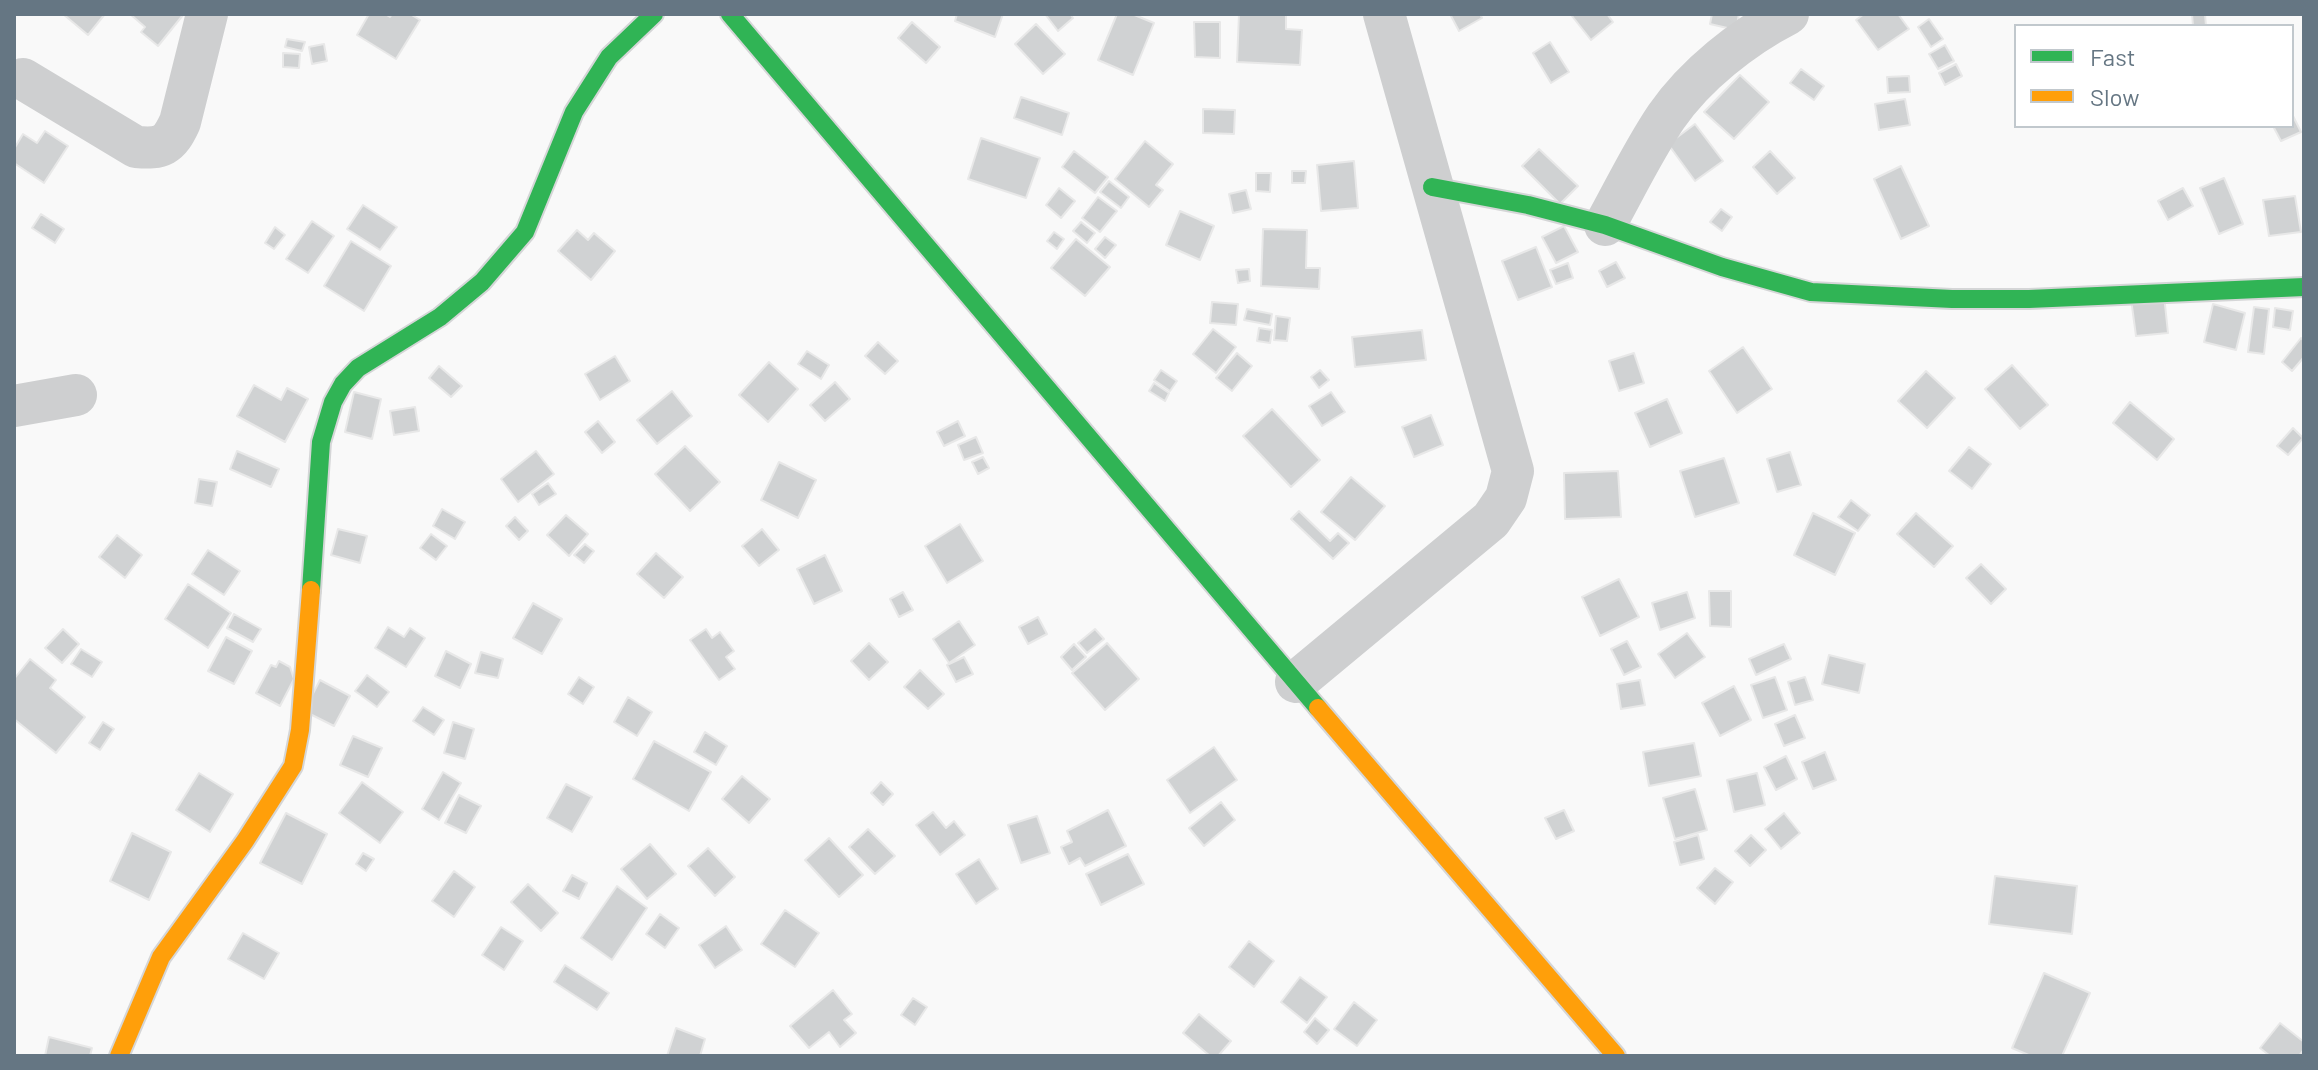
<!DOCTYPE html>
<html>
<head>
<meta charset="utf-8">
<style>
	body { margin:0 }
	#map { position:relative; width:2318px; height:1070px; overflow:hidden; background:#f9f9f9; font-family:Barlow,sans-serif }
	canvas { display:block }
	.frame { position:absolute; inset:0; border:16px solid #657683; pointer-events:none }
	.legend { position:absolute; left:2014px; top:24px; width:280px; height:104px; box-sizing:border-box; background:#fff; border:2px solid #c1c8cd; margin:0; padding:10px 14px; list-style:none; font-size:24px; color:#657683 }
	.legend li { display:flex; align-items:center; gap:16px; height:40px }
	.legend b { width:40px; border:2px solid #c1c8cd }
</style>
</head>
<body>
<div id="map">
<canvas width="2318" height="1070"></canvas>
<div class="frame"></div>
<ul class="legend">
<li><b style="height:10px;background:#30b455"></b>Fast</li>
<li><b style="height:10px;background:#ff9f0a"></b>Slow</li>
</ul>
</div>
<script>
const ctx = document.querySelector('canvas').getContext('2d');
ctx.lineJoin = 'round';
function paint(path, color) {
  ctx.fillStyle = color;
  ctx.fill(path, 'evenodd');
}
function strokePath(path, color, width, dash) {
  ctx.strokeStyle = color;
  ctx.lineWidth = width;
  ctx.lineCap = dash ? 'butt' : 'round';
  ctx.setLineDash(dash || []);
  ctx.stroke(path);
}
const building = new Path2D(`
	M63,14H105L88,35Z
	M130,14H182L183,15L158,46L141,32L145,27Z
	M369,14H385L390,17L392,14H410L420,20L396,59L357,35Z
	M957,14H1003L995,37L955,21Z
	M1045,14H1070L1073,18L1058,31Z
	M1117,14H1132L1154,23L1133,75L1098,60Z
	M1239,14H1286V29L1302,30L1300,65L1237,62Z
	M1450,14H1480L1482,18L1459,31Z
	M1574,14H1607L1613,22L1591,40L1572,16Z
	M1712,14H1739L1736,30L1710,24Z
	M1864,14H1898L1909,29L1878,50L1856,20Z
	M2192,14H2205L2206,26H2193Z
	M1929,19L1943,39L1931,47L1918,27Z
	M912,22L940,47L926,63L898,38Z
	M1194,22H1220V58L1195,57Z
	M1036,24L1065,54L1043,74L1015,44Z
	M287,39L305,42L302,51L285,47Z
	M1550,42L1569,72L1551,83L1533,53Z
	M324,44L327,61L312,64L309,47Z
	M1945,45L1954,61L1938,69L1929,54Z
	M283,53L300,54L299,68L283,67Z
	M1956,64L1962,76L1945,85L1939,73Z
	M1801,69L1824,86L1814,100L1790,83Z
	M1740,75L1769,102L1734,139L1704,112Z
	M1909,76L1910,92L1888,93L1887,77Z
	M1021,97L1069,113L1062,135L1014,118Z
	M1905,99L1910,125L1879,130L1875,104Z
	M1203,109L1235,110L1234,134L1203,133Z
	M2292,114L2301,132L2281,141L2273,126H2292Z
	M1695,124L1723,161L1695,181L1668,144Z
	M45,131L68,146L44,183L14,163V149L23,134L37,143Z
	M981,138L1040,158L1026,198L968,179Z
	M1145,141L1173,164L1156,185L1163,190L1149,207L1115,179Z
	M1539,149L1578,186L1560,204L1522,166Z
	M1074,151L1108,177L1095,193L1062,167Z
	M1770,151L1795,178L1777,194L1753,167Z
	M1354,161L1358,208L1321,211L1317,165Z
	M1901,166L1929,226L1901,239L1874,179Z
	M1292,171H1306L1305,183H1292Z
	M1256,173H1271L1270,192L1256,191Z
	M2224,178L2243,224L2219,234L2200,188Z
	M1109,181L1129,197L1121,208L1100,192Z
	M1059,188L1075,201L1061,218L1046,205Z
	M2183,188L2193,206L2168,220L2158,201Z
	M1246,190L1251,209L1233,213L1229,194Z
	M2295,196L2301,232L2269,236L2263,200Z
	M1098,197L1117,211L1100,232L1082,218Z
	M363,205L397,227L380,250L347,229Z
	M1721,209L1732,217L1722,231L1710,222Z
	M1180,211L1214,226L1200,260L1166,245Z
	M41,214L64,229L55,243L32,228Z
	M312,221L334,236L308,273L286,259Z
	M1081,222L1095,233L1087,243L1073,231Z
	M1564,226L1578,252L1556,263L1542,237Z
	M275,227L285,235L274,249L265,243Z
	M1263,229L1307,230L1306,268H1320L1319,289L1261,286Z
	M577,230L588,240L594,233L615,251L591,280L558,251Z
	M1054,232L1064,239L1057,249L1047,241Z
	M1105,237L1116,245L1105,258L1095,249Z
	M1076,239L1110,267L1085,296L1051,268Z
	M351,241L391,266L364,311L324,286Z
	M1536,247L1552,287L1518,300L1502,261Z
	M1616,262L1625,278L1607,287L1599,271Z
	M1568,263L1573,278L1556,284L1550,270Z
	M1249,269L1250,281L1238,283L1236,270Z
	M2164,295L2168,333L2136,336L2131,299Z
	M1212,302L1238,304L1236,325L1210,323Z
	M2213,304L2245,313L2236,350L2204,342Z
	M2254,307L2269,309L2264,354L2248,352Z
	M2275,308L2293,311L2290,330L2273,327Z
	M1247,309L1272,314L1270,325L1244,320Z
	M1276,316L1290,318L1287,341L1274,340Z
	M1259,328L1272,330L1270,343L1257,341Z
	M1213,329L1236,347L1216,373L1193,354Z
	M1422,330L1426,360L1355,367L1352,337Z
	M2301,338L2304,341V357L2292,371L2282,362Z
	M878,342L898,361L885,374L865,356Z
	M1743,347L1772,389L1737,413L1709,371Z
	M807,351L829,365L821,379L798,364Z
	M1237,353L1252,366L1232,391L1216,378Z
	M1634,353L1644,383L1619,391L1609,361Z
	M615,356L630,381L600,400L585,374Z
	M769,362L798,389L768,422L739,395Z
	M2012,365L2048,405L2020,429L1985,389Z
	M439,366L462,386L451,397L429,378Z
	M1161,370L1177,381L1170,391L1154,380Z
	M1320,370L1329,380L1319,388L1311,377Z
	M1926,371L1955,398L1927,428L1898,401Z
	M835,382L850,399L825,421L810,405Z
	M1154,383L1169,393L1165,401L1149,391Z
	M254,385L281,400L287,388L308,399L285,442L237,416Z
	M672,391L692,416L657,444L637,420Z
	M354,392L381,399L372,439L345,432Z
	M1331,392L1345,412L1322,426L1309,406Z
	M1667,399L1682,433L1650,447L1635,413Z
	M2130,402L2174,439L2157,460L2113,423Z
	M415,407L419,431L394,435L390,411Z
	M1272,409L1320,460L1291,487L1243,436Z
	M1431,415L1443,445L1414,457L1402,427Z
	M598,421L615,442L602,453L585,432Z
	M958,421L965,436L944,446L937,432Z
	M2293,428L2303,438L2288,455L2277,446Z
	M976,437L983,453L964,460L958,445Z
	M685,446L720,482L690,511L655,474Z
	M1969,447L1991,464L1972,489L1949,471Z
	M237,451L279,469L271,487L230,469Z
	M536,451L554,474L518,502L501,479Z
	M1790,452L1801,485L1777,492L1767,459Z
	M983,457L989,468L978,474L972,462Z
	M1724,458L1739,503L1695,517L1680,471Z
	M779,462L816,480L798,518L761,500Z
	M1618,471L1621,517L1565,519L1564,473Z
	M1351,477L1385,506L1355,540L1321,512Z
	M199,479L217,482L212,506L195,503Z
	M548,483L556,494L539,505L532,494Z
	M1851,500L1870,515L1858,531L1838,517Z
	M442,509L465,522L455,539L433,526Z
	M1299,511L1330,541L1338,533L1349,543L1333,559L1291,519Z
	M1813,513L1855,533L1835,575L1794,555Z
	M1916,513L1953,546L1934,567L1897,534Z
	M566,515L588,534L569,556L547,535Z
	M515,517L528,531L519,540L506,526Z
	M960,524L983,561L947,583L925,546Z
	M338,529L367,536L360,563L331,555Z
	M762,529L779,550L759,566L742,546Z
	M431,534L447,546L436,560L420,548Z
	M117,535L142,555L125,578L99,557Z
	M585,544L594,551L584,563L574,555Z
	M208,550L240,571L224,595L192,574Z
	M656,553L683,577L664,598L637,574Z
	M825,555L842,591L814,604L797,569Z
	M1981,564L2006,589L1991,604L1966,578Z
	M1619,579L1639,617L1600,636L1582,597Z
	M188,584L231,613L208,648L165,619Z
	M1709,591H1731V627L1710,626Z
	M903,592L913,610L899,617L890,599Z
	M1687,592L1695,618L1660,630L1652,603Z
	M533,603L562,619L542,654L513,638Z
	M234,614L261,629L253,642L227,628Z
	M1038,617L1047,634L1028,644L1019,627Z
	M959,621L975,645L949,663L933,639Z
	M388,627L404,637L410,628L425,638L406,667L375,648Z
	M63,629L79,644L62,663L45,648Z
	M706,629L712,638L720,632L734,651L726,657L735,669L719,680L690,640Z
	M1095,629L1104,639L1087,653L1078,643Z
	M1687,633L1705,657L1675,678L1658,654Z
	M226,637L252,651L234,684L208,671Z
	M1627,641L1641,667L1624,675L1611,649Z
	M869,643L888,662L869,680L851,661Z
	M1107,643L1139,679L1105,710L1072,673Z
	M1074,644L1086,657L1072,670L1061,657Z
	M1784,644L1791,659L1756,675L1749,659Z
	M81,649L102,662L92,677L71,664Z
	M446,651L471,664L460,688L435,676Z
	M481,652L503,659L498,678L475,673Z
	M1829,655L1865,664L1859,693L1822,684Z
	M964,657L973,674L956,682L947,665Z
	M30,659L56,680L50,688L85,717L56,753L14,719V679Z
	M279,661L290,667L294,679L280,706L256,693L271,665L276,667Z
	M920,670L944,694L928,709L904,687Z
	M367,675L389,692L377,707L355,691Z
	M579,677L594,687L583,704L568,694Z
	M1775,677L1787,710L1763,718L1751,685Z
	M1805,677L1813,700L1795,705L1788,682Z
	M320,680L350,696L334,726L304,711Z
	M1640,680L1645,705L1621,709L1617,684Z
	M1734,686L1751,720L1720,736L1702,703Z
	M628,697L652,712L637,736L614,722Z
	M423,707L444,720L434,735L413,721Z
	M1795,715L1805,738L1784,746L1775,724Z
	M103,722L114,729L100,750L89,743Z
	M453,722L474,729L465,759L444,753Z
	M705,732L727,746L716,765L694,752Z
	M353,736L382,748L368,777L340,765Z
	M654,741L711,772L689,811L633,779Z
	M1694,743L1701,776L1649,786L1643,752Z
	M1214,747L1237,780L1190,813L1167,780Z
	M1825,752L1836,780L1813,789L1802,762Z
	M1786,756L1797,779L1776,790L1764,767Z
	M443,772L461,783L439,820L422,809Z
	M199,773L233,794L210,832L176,810Z
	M1757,773L1765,805L1734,812L1727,780Z
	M742,776L770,799L749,823L722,799Z
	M362,782L403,812L380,843L339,813Z
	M881,782L893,794L883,805L871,793Z
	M566,784L592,797L572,832L547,818Z
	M1695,789L1707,830L1675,839L1663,798Z
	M459,795L481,806L466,833L445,823Z
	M1221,802L1235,820L1204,846L1189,828Z
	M1108,810L1126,846L1085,866L1080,858L1069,864L1061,847L1072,842L1067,831Z
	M1564,810L1574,831L1556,839L1545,818Z
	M933,812L946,828L954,821L965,835L940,855L916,825Z
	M286,813L327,834L302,884L260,863Z
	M1784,813L1800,833L1781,849L1765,829Z
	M1037,816L1050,853L1021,863L1008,825Z
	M868,829L895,856L875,874L849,847Z
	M132,833L171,852L149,900L110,881Z
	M1698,835L1704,859L1680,865L1674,842Z
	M1751,835L1766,850L1750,866L1735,851Z
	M829,838L863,875L839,897L805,860Z
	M650,844L676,874L647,899L621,869Z
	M708,848L735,877L715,896L688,866Z
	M363,853L374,859L366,871L356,864Z
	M1128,854L1144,884L1101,905L1086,874Z
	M979,859L998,889L976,904L956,874Z
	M1715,868L1733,882L1715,904L1697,888Z
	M454,871L475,887L454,917L432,901Z
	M572,875L587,883L579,899L563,891Z
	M1995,876L2077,886L2072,934L1989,924Z
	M528,884L558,913L541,931L511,902Z
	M617,886L647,908L612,960L581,938Z
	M785,910L819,933L795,967L761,944Z
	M660,914L679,928L665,948L646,934Z
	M726,926L742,950L715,968L699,945Z
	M501,927L523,941L504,970L482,955Z
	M243,933L279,953L264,979L228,959Z
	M1249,941L1274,961L1254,987L1229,967Z
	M565,965L609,993L597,1010L554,982Z
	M2044,973L2090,993L2062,1056H2031L2012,1048Z
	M1300,977L1327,997L1307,1023L1281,1002Z
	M833,990L852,1014L844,1020L856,1033L840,1047L829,1032L809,1048L790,1026Z
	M913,998L927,1007L915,1025L901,1015Z
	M1354,1002L1377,1020L1357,1046L1334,1029Z
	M1199,1014L1231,1041L1218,1056H1210L1183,1033Z
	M1315,1018L1329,1030L1317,1044L1304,1032Z
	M2280,1023L2304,1042V1049L2299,1056H2270L2260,1048Z
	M676,1028L705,1039L700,1056H667Z
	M49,1037L92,1048L90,1056H45Z`);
paint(building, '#d0d2d3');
strokePath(building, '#e8e8e8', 2);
const fast = new Path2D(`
	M730,14L1318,708
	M1432,187L1528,205L1605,225L1722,267L1811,292L1952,299H2029L2304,287
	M311,590L321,442L333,402L343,384L358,368L440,317L482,282L525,232L574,112L609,57L654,14`);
const slow = new Path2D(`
	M1318,708L1616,1056
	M119,1056L161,957L245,841L293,766L300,730L311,590`);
strokePath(fast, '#d5d6d7', 22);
strokePath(slow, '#d5d6d7', 22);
strokePath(new Path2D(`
	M23,79L136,147C162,149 169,146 180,122L207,14
	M1605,225C1625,189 1643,151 1666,117C1695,75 1743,37 1788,14
	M14,406L76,395
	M1296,682L1491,520L1506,498L1513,471L1384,14`), '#cecfd0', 42);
strokePath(fast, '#30b455', 18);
strokePath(slow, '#ff9f0a', 18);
</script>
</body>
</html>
